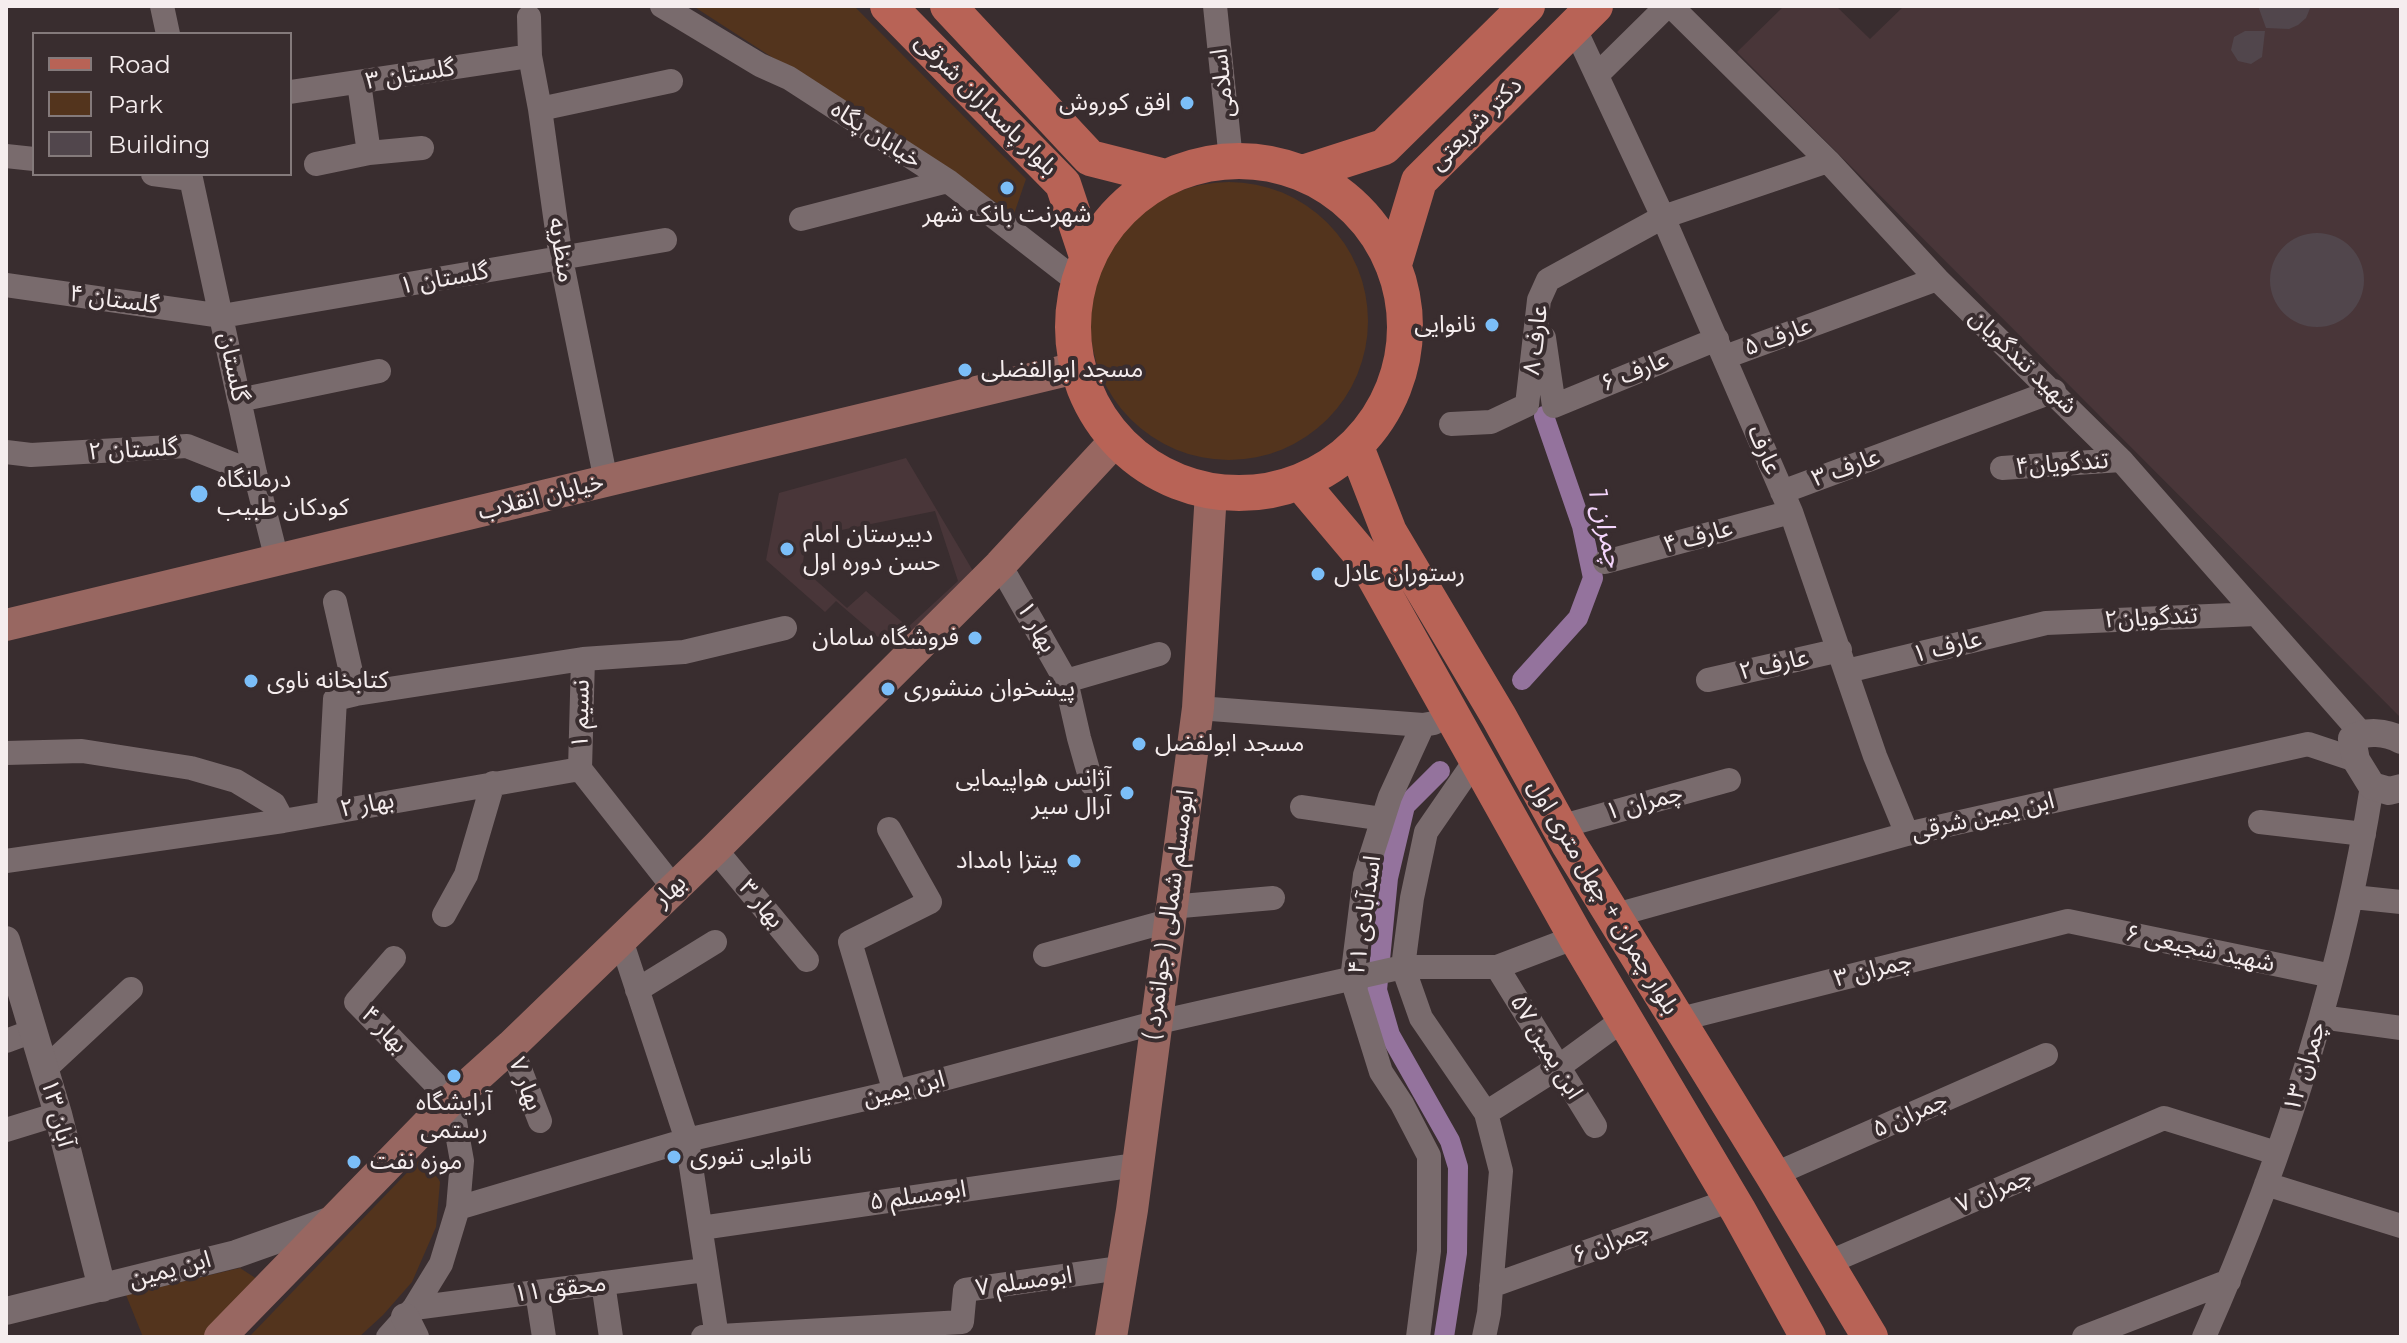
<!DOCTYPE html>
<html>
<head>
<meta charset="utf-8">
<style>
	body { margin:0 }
	#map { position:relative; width:2407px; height:1343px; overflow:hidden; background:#392d2f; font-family:Montserrat,sans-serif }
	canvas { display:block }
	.frame { position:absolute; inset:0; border:8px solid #f5edee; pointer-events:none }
	.legend { position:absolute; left:32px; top:32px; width:260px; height:144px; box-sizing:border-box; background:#392d2f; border:2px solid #847a7b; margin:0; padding:10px 14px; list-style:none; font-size:24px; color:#f5edee }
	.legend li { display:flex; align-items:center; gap:16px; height:40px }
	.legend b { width:40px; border:2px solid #847a7b }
</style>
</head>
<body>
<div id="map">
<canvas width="2407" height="1343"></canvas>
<div class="frame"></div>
<ul class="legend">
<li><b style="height:10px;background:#b86356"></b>Road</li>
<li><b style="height:22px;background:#53341d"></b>Park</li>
<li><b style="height:22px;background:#51464c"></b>Building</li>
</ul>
</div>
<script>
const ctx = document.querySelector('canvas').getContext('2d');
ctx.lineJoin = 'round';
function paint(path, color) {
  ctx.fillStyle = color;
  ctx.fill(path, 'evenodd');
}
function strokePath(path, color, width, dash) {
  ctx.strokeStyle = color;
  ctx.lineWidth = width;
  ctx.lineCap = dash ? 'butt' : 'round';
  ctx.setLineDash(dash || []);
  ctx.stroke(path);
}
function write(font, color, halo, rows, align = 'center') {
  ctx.font = font + ' Montserrat,"Noto Sans Arabic",sans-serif';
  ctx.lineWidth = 8;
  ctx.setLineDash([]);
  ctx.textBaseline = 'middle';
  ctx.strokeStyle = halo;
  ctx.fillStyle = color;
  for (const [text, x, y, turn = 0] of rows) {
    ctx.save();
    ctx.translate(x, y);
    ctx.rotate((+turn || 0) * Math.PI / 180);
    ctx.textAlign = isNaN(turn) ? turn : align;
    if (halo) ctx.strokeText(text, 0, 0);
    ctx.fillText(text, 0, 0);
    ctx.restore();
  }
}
paint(new Path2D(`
	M1784,6H1836L1870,39L1904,6H2401V718L1737,52Z
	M906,458L976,576L892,649L836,601L825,612L766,560L779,493ZM935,511L958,581L908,627L866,591L847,608L802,568L807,537Z`), '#493639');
paint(new Path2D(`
	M693,6H854L1026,179L1014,214Z
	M1090 321a139 139 0 1 1 278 0a139 139 0 1 1-278 0Z
	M425,1154L440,1182L436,1227L412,1282L383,1315L359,1337H249Z
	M240,1268L260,1281L223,1337H143L126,1295Z`), '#53341d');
strokePath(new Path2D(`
	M1522,680L1578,618L1593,578L1582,526L1544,416
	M1440,771L1405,806L1388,878L1377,990L1390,1035L1450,1141L1458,1167L1457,1253L1444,1337`), '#94739d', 20);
paint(new Path2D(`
	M2258,6H2311L2306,18L2298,25L2289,29L2266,28Z
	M2245,31H2265L2262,57L2251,64L2238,61L2231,50L2234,37Z
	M2270 280a47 47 0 1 1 94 0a47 47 0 1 1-94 0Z`), '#51464c');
strokePath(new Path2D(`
	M162,6L168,34
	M662,6L760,65L789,78L948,181L1078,282
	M1215,6L1231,160
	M1671,6L1828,161L1937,279L2121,460L2361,733
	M529,17L530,56L540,109L561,259L606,481
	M1574,27L1663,217L1791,512L1875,756L1907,834
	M1597,75L1667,6
	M290,92L530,56
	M540,109L671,81
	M369,153L422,148
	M6,156L34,159
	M316,164L369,153L359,83
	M153,174L191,179
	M190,174L255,473L277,560
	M801,219L948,181
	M6,285L222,316L665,240
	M1544,338L1554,406L1717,339
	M1725,357L1937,279
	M239,400L379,371
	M1451,424L1491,422L1527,405L1539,300L1548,280L1663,217L1828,161
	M6,452L31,455L187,446L255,473
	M2002,468L2121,460
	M1782,492L2054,391
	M1605,562L1791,512
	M1000,565L1066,681L1079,738L1092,784
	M335,602L356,694
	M1847,671L2046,623L2256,614
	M1708,680L1840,650
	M1066,681L1159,654
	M1198,708L1423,725L1434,723
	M6,753L82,751L191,768L236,781L274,804L283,821
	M1477,758L1426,832L1412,898L1403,967L1421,1018L1486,1113L1501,1171L1489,1313L1484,1337
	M580,769L583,659
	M1302,807L1383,819
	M329,811L335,699L356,694L583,659L684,652L785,628
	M2260,822L2364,834
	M1559,827L1729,780
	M889,829L930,902L850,942L895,1092
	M715,849L807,960
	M6,861L283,821L580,769L673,887
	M2353,897L2401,902
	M1170,907L1273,898
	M444,915L466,875L493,783
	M1612,916L1907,834L2308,744L2356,760
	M621,940L687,1140L717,1337
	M1045,955L1168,921
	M1497,967L1595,1126
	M637,990L715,942
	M2321,1017L2401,1028
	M1677,1020L2068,921L2332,976
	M6,1041L33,1031
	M511,1046L540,1121
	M45,1069L131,989
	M1486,1113L1557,1068L1624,1019
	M6,1130L58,1114
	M1773,1175L2046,1055
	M2266,1184L2401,1226
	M458,1208L687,1140L895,1092L1154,1023L1403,967H1497L1576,937
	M701,1228L1136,1165
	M1825,1264L2164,1118L2276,1153
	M603,1283L611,1337
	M1491,1286L1731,1200
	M537,1292L544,1337
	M414,1308L705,1270
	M388,1337L414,1308L441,1264L458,1208L462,1161L451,1100L356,1002L394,958
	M703,1337L962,1322L965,1290L1120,1268
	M1418,1337L1429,1251V1156L1402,1104L1381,1072L1352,979L1365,875L1390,797L1423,725
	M2084,1337L2229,1281
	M2204,1337C2282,1161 2342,977 2372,786`), '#796b6d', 24);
strokePath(new Path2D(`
	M2401,740C2386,732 2366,730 2352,739L2356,760L2372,786L2389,791L2401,788
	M6,940L58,1114L102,1288
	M6,1311L236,1254L332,1220
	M405,1317L415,1337`), '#796b6d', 28);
strokePath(new Path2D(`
	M6,625L1076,368
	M220,1337L451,1100L511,1046L715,849L1000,565L1115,441
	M1111,1337L1132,1210L1198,708L1211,492`), '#986761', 32);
strokePath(new Path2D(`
	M888,6L1063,184L1087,256
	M948,6L1090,158L1165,177
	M1073 327a166 166 0 1 1 332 0a166 166 0 1 1-332 0Z
	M1303,173L1384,147L1527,6
	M1394,264L1419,181L1595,6
	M1356,447L1389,532L1499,717L1569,844L1773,1175L1870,1337
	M1300,482L1364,558L1576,937L1739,1212L1808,1337`), '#b86356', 36);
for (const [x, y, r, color] of [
	[1187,103,8,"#7bbef8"],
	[1007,188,8,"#7bbef8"],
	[1492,325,8,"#7bbef8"],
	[965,370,8,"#7bbef8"],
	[199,494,10,"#7bbef8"],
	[787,549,8,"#7bbef8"],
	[1318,574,8,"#7bbef8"],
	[975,638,8,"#7bbef8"],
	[251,681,8,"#7bbef8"],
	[888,689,8,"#7bbef8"],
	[1139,744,8,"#7bbef8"],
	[1127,793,8,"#7bbef8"],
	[1074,861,8,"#7bbef8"],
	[454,1076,8,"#7bbef8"],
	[674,1157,8,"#7bbef8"],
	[354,1162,8,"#7bbef8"]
]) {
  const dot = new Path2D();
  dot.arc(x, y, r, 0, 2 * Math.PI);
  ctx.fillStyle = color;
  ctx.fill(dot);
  strokePath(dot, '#392d2f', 3);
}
write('24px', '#f5edee', '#392d2f', [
	["گلستان ۳",410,75,-9],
	["اسلامی",1223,83,-96],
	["بلوار پاسداران شرقی",986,105,45],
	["دکتر شریعتی",1476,124,-45],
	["خیابان پگاه",876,135,33],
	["منظریه",561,250,81],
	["گلستان ۱",444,279,-10],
	["گلستان ۴",114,300,8],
	["عارف ۵",1778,337,-20],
	["عارف ۸",1536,340,-83],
	["شهید تندگویان",2023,362,44],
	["گلستان",233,367,78],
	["عارف ۶",1635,372,-22],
	["گلستان ۲",133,450,-3],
	["عارف",1764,450,67],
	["تندگویان۴",2062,464,-4],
	["عارف ۳",1846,468,-20],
	["خیابان انقلاب",541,497,-14],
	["عارف ۴",1698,537,-15],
	["تندگویان۲",2151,618,-3],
	["بهار ۱",1036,627,60],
	["عارف ۱",1947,647,-14],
	["عارف ۲",1774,665,-13],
	["نسیم ۱",581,714,-89],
	["چمران ۱",1644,803,-15],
	["بهار ۲",367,805,-10],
	["ابن یمین شرقی",1983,817,-13],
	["بهار",670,891,-44],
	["بلوار چمران + چهل متری اول",1603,897,59],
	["بهار ۳",761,904,50],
	["ابومسلم شمالی ( جوانمرد )",1169,915,-82],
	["اسدآبادی ۴۱",1365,915,-82],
	["شهید شجیعی ۶",2200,949,12],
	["چمران ۳",1873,970,-14],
	["بهار ۴",384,1030,46],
	["ابن یمین ۵۷",1546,1047,59],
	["چمران ۱۳",2305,1067,-73],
	["بهار ۷",525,1084,69],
	["ابن یمین",904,1089,-14],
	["۱۳ آبان",57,1113,75],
	["چمران ۵",1910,1115,-24],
	["چمران ۷",1994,1191,-23],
	["ابومسلم ۵",918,1196,-8],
	["چمران ۶",1611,1243,-20],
	["ابن یمین",170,1270,-15],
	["ابومسلم ۷",1024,1282,-8],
	["محقق ۱۱",560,1289,-7]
]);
write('24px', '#f5edee', '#392d2f', [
	["افق کوروش",1171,103,"right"],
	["شهرنت بانک شهر",1007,215,"center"],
	["نانوایی",1476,325,"right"],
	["مسجد ابوالفضلی",981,370],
	["درمانگاه",217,480],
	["کودکان طبیب",217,508],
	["دبیرستان امام",803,535],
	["حسن دوره اول",803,563],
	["رستوران عادل",1334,574],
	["فروشگاه سامان",959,638,"right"],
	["کتابخانه ناوی",267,681],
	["پیشخوان منشوری",904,689],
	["مسجد ابولفضل",1155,744],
	["آژانس هواپیمایی",1111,779,"right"],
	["آرال سیر",1111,807,"right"],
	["پیتزا بامداد",1058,861,"right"],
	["آرایشگاه",454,1103,"center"],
	["رستمی",454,1131,"center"],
	["نانوایی تنوری",690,1157],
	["موزه نفت",370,1162]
], 'left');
write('italic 26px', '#f4d5fc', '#392d2f', [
	["چمران 1",1605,528,77]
]);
</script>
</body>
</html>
